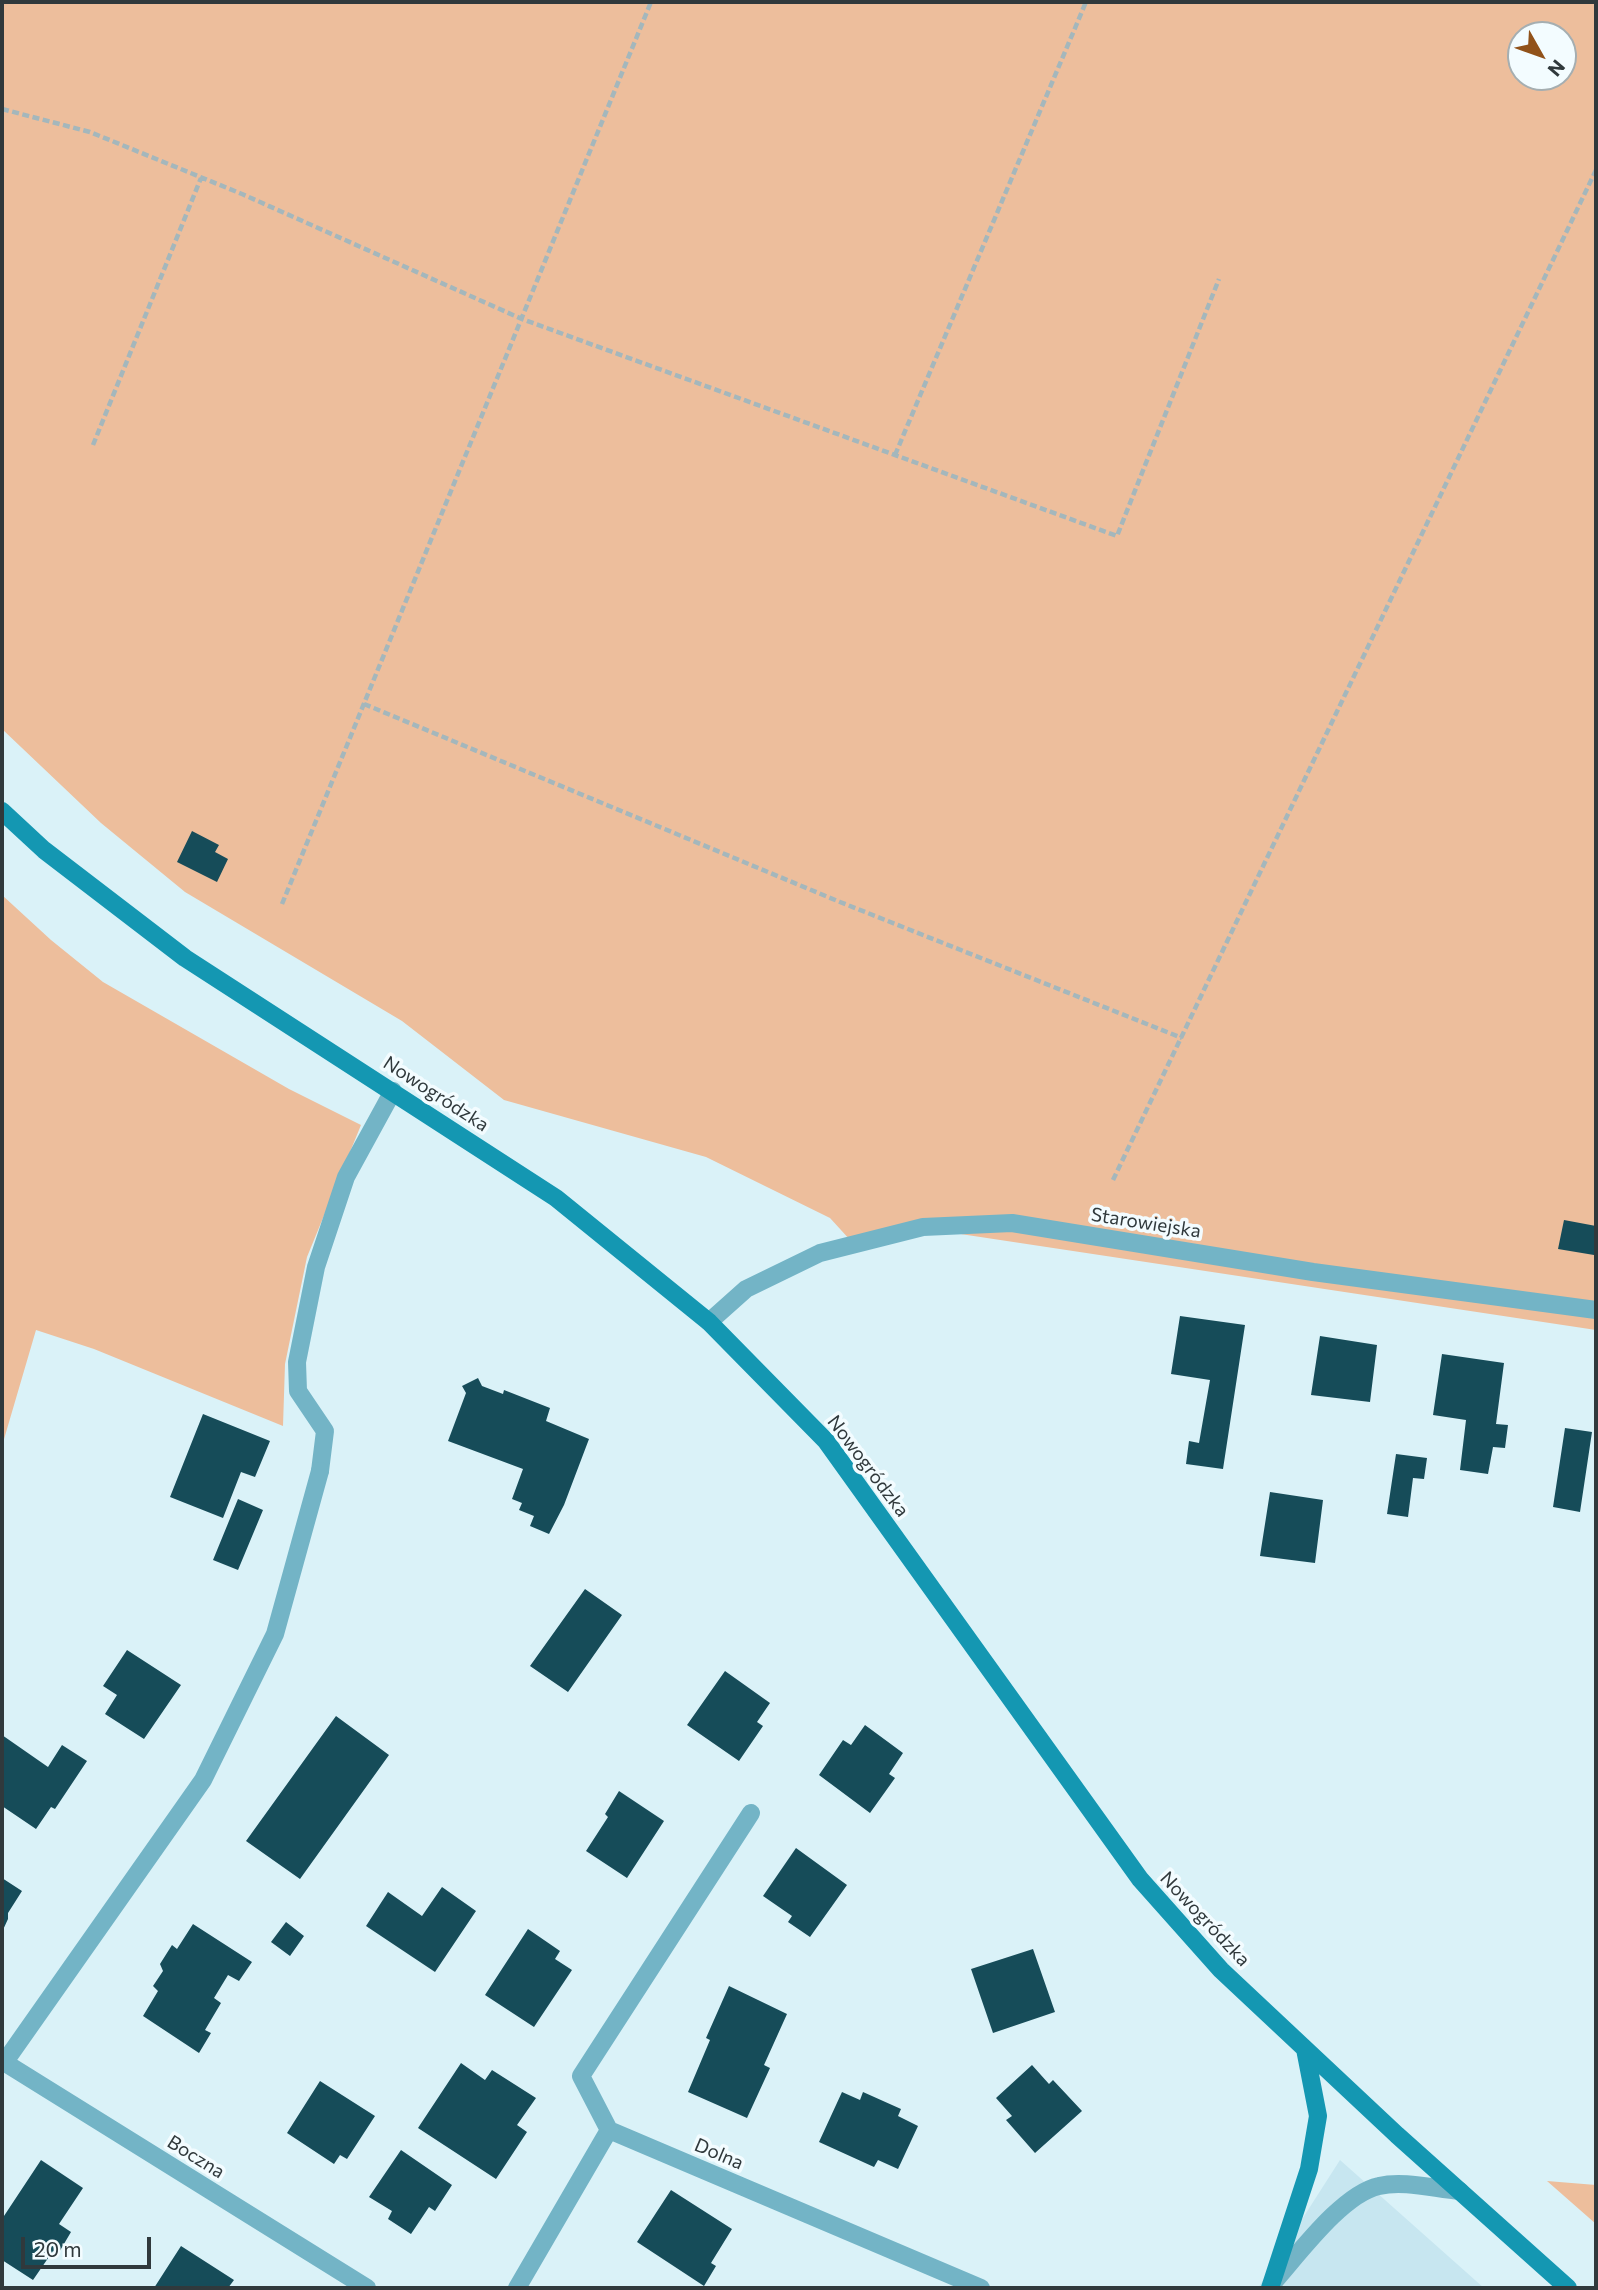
<!DOCTYPE html>
<html>
<head>
<meta charset="utf-8">
<style>
	body { margin:0 }
	#map { position:relative; width:1598px; height:2290px; overflow:hidden; background:#daf2f8; font-family:Commissioner,sans-serif }
	canvas { display:block }
	.frame { position:absolute; inset:0; border:4px solid #30393c; pointer-events:none }
	.north { position:absolute; left:1507px; top:21px; width:70px; height:70px; box-sizing:border-box; background:#f3fcff; border:2px solid #a5aeb1; border-radius:50%; rotate:130deg; font-size:19px; font-weight:700; line-height:28px; text-align:center; color:#30393c }
	.north::after { content:''; display:block; margin:auto; width:24px; height:32px; background:#91521a; clip-path:polygon(50% 0,100% 100%,50% 72%,0 100%) }
	.scale { position:absolute; left:21px; top:2237px; width:130px; height:32px; box-sizing:border-box; border:4px solid #30393c; border-top:0; padding-left:9px; font-size:21px; line-height:24px; white-space:nowrap; color:#30393c; -webkit-text-stroke:5px #f3fcff; paint-order:stroke }
</style>
</head>
<body>
<div id="map">
<canvas width="1598" height="2290"></canvas>
<div class="frame"></div>
<div class="north">N</div>
<div class="scale">20 m</div>
</div>
<script>
const ctx = document.querySelector('canvas').getContext('2d');
ctx.lineJoin = 'round';
function paint(path, color) {
  ctx.fillStyle = color;
  ctx.fill(path, 'evenodd');
}
function strokePath(path, color, width, dash) {
  ctx.strokeStyle = color;
  ctx.lineWidth = width;
  ctx.lineCap = dash ? 'butt' : 'round';
  ctx.setLineDash(dash || []);
  ctx.stroke(path);
}
function write(font, color, halo, rows, align = 'center') {
  ctx.font = font + ' Commissioner,sans-serif';
  ctx.lineWidth = 7;
  ctx.setLineDash([]);
  ctx.textBaseline = 'middle';
  ctx.strokeStyle = halo;
  ctx.fillStyle = color;
  for (const [text, x, y, turn = 0] of rows) {
    ctx.save();
    ctx.translate(x, y);
    ctx.rotate((+turn || 0) * Math.PI / 180);
    ctx.textAlign = isNaN(turn) ? turn : align;
    if (halo) ctx.strokeText(text, 0, 0);
    ctx.fillText(text, 0, 0);
    ctx.restore();
  }
}
paint(new Path2D(`
	M1340,2160L1484,2288H1258Z`), '#c7e6f0');
paint(new Path2D(`
	M2,2H1596V1330L934,1230L851,1241L830,1218L706,1157L504,1100L402,1021L185,892L101,823L2,729ZM1521,35H1563V77H1521Z
	M2,895L51,940L103,982L289,1089L361,1125L307,1257L285,1364L283,1426L94,1349L36,1330L2,1446Z
	M1547,2181L1596,2185V2224Z`), '#edbe9c');
paint(new Path2D(`
	M192,831L219,845L215,852L228,859L217,882L177,862Z
	M1564,1220L1596,1226L1594,1255L1558,1249Z
	M1180,1316L1245,1325L1223,1469L1186,1464L1189,1441L1199,1443L1210,1380L1171,1374Z
	M1320,1336L1377,1345L1370,1402L1311,1395Z
	M1442,1354L1504,1363L1496,1424L1508,1425L1505,1448L1493,1447L1488,1474L1460,1470L1466,1420L1433,1415Z
	M478,1378L482,1386L503,1394L504,1390L550,1408L546,1421L589,1439L564,1505L549,1534L530,1526L534,1516L519,1510L522,1503L512,1499L523,1469L448,1441L466,1393L462,1386Z
	M203,1414L270,1441L255,1477L241,1472L223,1518L170,1497Z
	M1565,1428L1592,1432L1580,1512L1553,1507Z
	M1396,1454L1427,1458L1424,1479L1413,1478L1408,1517L1387,1514Z
	M1270,1492L1323,1500L1315,1563L1260,1556Z
	M238,1499L263,1510L238,1570L213,1560Z
	M585,1589L622,1615L568,1692L530,1666Z
	M127,1650L181,1685L144,1739L105,1714L117,1695L103,1686Z
	M725,1671L770,1703L757,1722L763,1726L739,1761L687,1725Z
	M336,1716L389,1755L300,1879L246,1841Z
	M865,1725L903,1753L889,1774L895,1778L870,1813L819,1775L843,1740L851,1745Z
	M2,1735L48,1767L62,1745L87,1761L55,1809L51,1807L36,1829L2,1806Z
	M619,1791L664,1821L627,1878L586,1851L608,1817L605,1814Z
	M796,1848L847,1885L810,1937L788,1922L792,1916L763,1896Z
	M2,1878L22,1891L8,1913V1919L2,1932Z
	M442,1887L476,1911L435,1972L366,1926L388,1892L422,1916Z
	M286,1922L304,1936L290,1956L271,1942Z
	M193,1924L252,1962L239,1981L228,1975L214,1998L221,2003L205,2030L211,2033L199,2053L143,2016L158,1991L153,1986L163,1971L160,1964L172,1945L177,1949Z
	M528,1929L560,1951L555,1959L572,1970L534,2027L485,1995Z
	M1033,1949L1055,2012L993,2033L971,1969Z
	M729,1986L787,2014L764,2065L770,2068L747,2118L688,2092L710,2040L706,2038Z
	M461,2063L485,2080L492,2070L536,2098L517,2125L527,2132L496,2179L418,2128Z
	M1032,2065L1049,2084L1053,2080L1082,2111L1035,2153L1006,2120L1012,2116L996,2098Z
	M320,2081L375,2116L347,2159L340,2155L334,2164L287,2133Z
	M842,2092L860,2100L863,2092L901,2109L898,2116L918,2126L898,2169L878,2160L874,2167L819,2142Z
	M401,2150L452,2185L435,2211L429,2207L411,2234L388,2219L392,2211L369,2197Z
	M41,2160L83,2188L59,2224L71,2232L58,2254L53,2251L33,2280L2,2260V2219Z
	M671,2190L732,2229L711,2263L716,2266L704,2286L637,2242Z
	M181,2246L234,2280L228,2288H154Z`), '#164c59');
strokePath(new Path2D(`
	M2,109L90,132L242,194L522,319L1117,536L1219,279
	M93,445L201,178
	M895,455L1086,2
	M364,704L840,902L1182,1038
	M282,904L651,2
	M1113,1180L1596,170`), '#a4b7bc', 4.5, [7, 3.5]);
strokePath(new Path2D(`
	M320,1471L325,1431L298,1391L297,1362L316,1267L346,1177L393,1091`), '#73b4c6', 18);
strokePath(new Path2D(`
	M709,1322L746,1289L820,1253L923,1227L1012,1223L1313,1272L1596,1310
	M2,2061L367,2288
	M4,2063L203,1780L275,1634L320,1471
	M609,2130L581,2076L751,1813
	M1272,2284C1298,2255 1342,2194 1379,2186C1404,2180 1435,2189 1460,2191
	M517,2288L609,2130L981,2288`), '#73b4c6', 18);
strokePath(new Path2D(`
	M2,811L44,850L185,958L556,1198L709,1322L826,1441L1140,1879L1221,1970L1397,2135L1568,2288
	M1270,2288L1309,2169L1318,2116L1305,2049`), '#1497b2', 18);
write('19px', '#30393c', '#f3fcff', [
	["Nowogródzka",436,1094,33],
	["Starowiejska",1146,1223,9],
	["Nowogródzka",868,1466,53],
	["Nowogródzka",1205,1919,47],
	["Dolna",719,2154,23],
	["Boczna",196,2157,32]
]);
</script>
</body>
</html>
